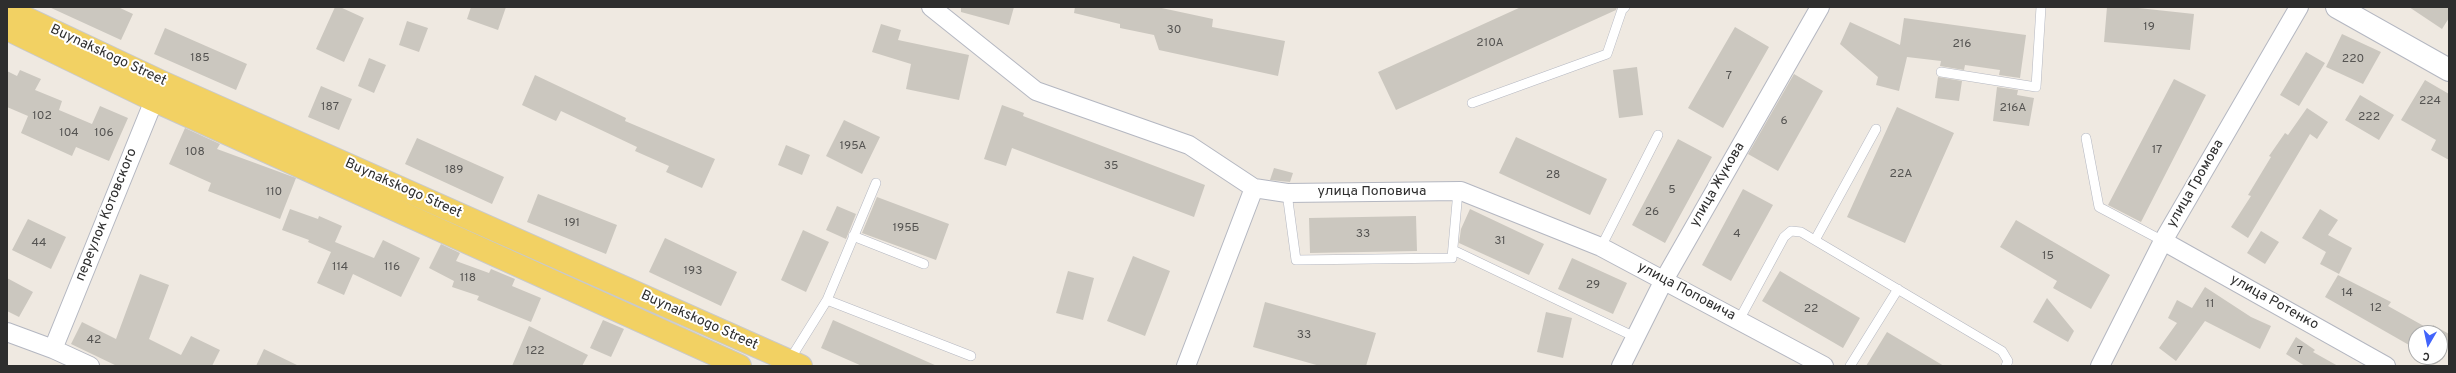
<!DOCTYPE html>
<html>
<head>
<meta charset="utf-8">
<style>
	body { margin:0 }
	#map { position:relative; width:2456px; height:373px; overflow:hidden; background:#efe9e1; font-family:Overpass,sans-serif }
	canvas { display:block }
	.frame { position:absolute; inset:0; border:8px solid #2e2e2e; pointer-events:none }
	.north { position:absolute; left:2408px; top:325px; width:40px; height:40px; box-sizing:border-box; background:#fff; border:1px solid #ababab; border-radius:50%; rotate:189deg; font-size:11px; font-weight:700; line-height:16px; text-align:center; color:#2e2e2e }
	.north::after { content:''; display:block; margin:auto; width:14px; height:18px; background:#4264fb; clip-path:polygon(50% 0,100% 100%,50% 72%,0 100%) }
</style>
</head>
<body>
<div id="map">
<canvas width="2456" height="373"></canvas>
<div class="frame"></div>
<div class="north">С</div>
</div>
<script>
const ctx = document.querySelector('canvas').getContext('2d');
ctx.lineJoin = 'round';
function paint(path, color) {
  ctx.fillStyle = color;
  ctx.fill(path, 'evenodd');
}
function strokePath(path, color, width, dash) {
  ctx.strokeStyle = color;
  ctx.lineWidth = width;
  ctx.lineCap = dash ? 'butt' : 'round';
  ctx.setLineDash(dash || []);
  ctx.stroke(path);
}
function write(font, color, halo, rows, align = 'center') {
  ctx.font = font + ' Overpass,sans-serif';
  ctx.lineWidth = 4;
  ctx.setLineDash([]);
  ctx.textBaseline = 'middle';
  ctx.strokeStyle = halo;
  ctx.fillStyle = color;
  for (const [text, x, y, turn = 0] of rows) {
    ctx.save();
    ctx.translate(x, y);
    ctx.rotate((+turn || 0) * Math.PI / 180);
    ctx.textAlign = isNaN(turn) ? turn : align;
    if (halo) ctx.strokeText(text, 0, 0);
    ctx.fillText(text, 0, 0);
    ctx.restore();
  }
}
paint(new Path2D(`
	M49,7H118L133,14L121,40Z
	M335,7H340L364,18L344,62L316,49Z
	M471,7H506L498,30L467,19Z
	M961,7H1014L1009,25L961,12Z
	M1075,7H1157L1213,19L1212,27L1285,41L1278,76L1159,50L1154,35L1120,28V24L1074,13Z
	M1521,7H1617L1616,10L1396,110L1378,72Z
	M2107,7H2129L2194,14L2190,50L2104,42Z
	M2409,7H2449V18L2442,29Z
	M1904,18L2026,35L2020,78L1999,75L2000,70L1965,65L1964,70L1940,66L1941,61L1907,57L1899,91L1876,85L1878,77L1840,44L1850,22L1900,45Z
	M407,21L428,28L419,52L399,45Z
	M881,24L901,30L898,40L969,55L959,100L906,89L911,64L872,52Z
	M1735,27L1769,47L1723,128L1688,108Z
	M165,28L247,64L236,90L154,54Z
	M2342,34L2381,52L2363,84L2326,67Z
	M2306,52L2325,63L2299,106L2280,95Z
	M369,58L386,65L374,93L358,86Z
	M1637,67L1643,115L1619,118L1613,70Z
	M20,70L41,79L35,90L62,101L59,110L92,124L100,106L128,118L109,161L76,147L72,156L21,133L28,116L7,107V71L17,76Z
	M1794,74L1823,91L1778,171L1748,154Z
	M535,75L626,118L625,121L715,159L702,188L666,172L669,166L635,151L637,147L561,111L556,121L522,105Z
	M1938,77L1962,81L1959,101L1935,98Z
	M2174,79L2206,95L2141,222L2108,205Z
	M2425,80L2449,94V160L2431,150L2436,140L2401,120Z
	M321,86L352,99L339,130L308,117Z
	M1997,87L2018,90L2017,95L2034,98L2029,126L1993,121Z
	M2360,95L2394,115L2379,140L2345,120Z
	M1002,105L1024,113L1023,116L1205,185L1194,217L1012,148L1006,166L984,159Z
	M1897,107L1954,133L1905,243L1847,217Z
	M2307,108L2328,122L2317,139L2310,134L2248,238L2231,227L2251,196L2248,195L2271,157L2269,156L2285,133L2288,135Z
	M844,120L880,137L862,174L826,156Z
	M185,128L220,144L217,149L296,178L280,219L208,191L211,183L169,164Z
	M1516,137L1607,179L1590,215L1499,173Z
	M417,138L504,177L492,204L405,164Z
	M1678,139L1712,157L1665,243L1632,225Z
	M786,145L810,155L802,175L778,165Z
	M1274,168L1293,173L1290,182L1270,180Z
	M1743,189L1773,205L1731,281L1702,265Z
	M538,194L617,225L606,254L527,222Z
	M877,197L949,224L936,260L862,233Z
	M837,206L856,214L846,239L826,230Z
	M290,209L318,219L319,216L342,226L335,242L374,258L383,240L420,258L401,297L353,274L344,295L317,283L331,252L308,242L309,240L282,230Z
	M1470,209L1544,244L1529,275L1459,243L1461,229Z
	M2320,209L2338,220L2328,235L2352,248L2339,274L2320,264L2326,252L2302,238Z
	M1416,216L1417,251L1310,253L1309,218Z
	M28,219L66,237L51,269L12,250Z
	M2016,220L2110,275L2091,309L2053,288L2057,281L2000,247Z
	M803,230L829,242L806,292L781,280Z
	M2261,231L2279,242L2265,264L2247,253Z
	M665,238L737,272L721,306L649,272Z
	M441,244L460,253L456,261L489,273L491,269L515,279L512,286L541,298L531,322L477,300L479,296L452,287L454,281L429,268Z
	M1133,256L1170,271L1145,336L1107,321Z
	M1572,258L1627,283L1613,314L1558,289Z
	M1068,271L1094,278L1083,320L1056,313Z
	M1780,271L1860,318L1843,348L1762,301Z
	M140,274L169,285L149,339L181,355L191,336L220,350L212,366H117L71,344L82,322L116,339Z
	M2338,275L2391,302L2388,306L2431,330L2433,325L2449,334V345L2439,362L2430,357H2440V333H2416V349L2325,297Z
	M7,278L33,292L19,317L7,311Z
	M2205,287L2251,317L2271,326L2260,349L2205,321L2176,361L2159,348L2177,323L2168,318L2177,300L2192,308Z
	M2047,298L2074,331L2068,342L2033,322Z
	M1265,302L1376,333L1366,366H1320L1253,347Z
	M1546,312L1572,318L1563,358L1537,352Z
	M603,320L624,329L611,357L590,348Z
	M833,320L937,366H862L821,348Z
	M529,326L588,355L582,366H512Z
	M1887,332L1944,366H1866Z
	M2296,337L2315,350L2313,352L2338,366H2305L2286,354Z
	M264,349L299,366H256Z`), '#cbc7bf');
const service = new Path2D(`
	M1941,72L2036,87L2041,7
	M1472,103L1607,54L1622,10L1625,7
	M2086,138L2099,207L2163,241
	M1287,193L1296,260L1452,258L1458,191
	M853,236L924,264
	M1815,240L1876,129
	M1601,247L1658,135
	M1453,250L1635,337
	M827,300L876,183
	M1739,320L1784,237L1791,231L1801,232L2002,351L2008,361L2006,366
	M789,361L827,300L971,356
	M1850,366L1898,289`);
const minor = new Path2D(`
	M931,7L1036,91L1189,145L1254,188L1287,193L1461,191L1601,247L1824,366
	M2163,241L2386,366
	M7,332L53,349L90,366
	M53,349L159,88
	M1186,366L1254,188
	M1621,366L1664,280L1820,7
	M2100,366L2163,241L2299,7`);
const secondary = new Path2D(`
	M2337,7L2449,70`);
const primary = new Path2D(`
	M7,9L162,82L801,366
	M7,29L153,100L740,366`);
strokePath(service, '#b4b7c1', 10);
strokePath(minor, '#b4b7c1', 20);
strokePath(secondary, '#b4b7c1', 24);
strokePath(primary, '#c9c9c9', 24);
strokePath(service, '#fff', 9);
strokePath(minor, '#fff', 18);
strokePath(secondary, '#fff', 22);
strokePath(primary, '#f2d163', 22);
write('12px', '#555452', null, [
	["19",2149,28],
	["30",1174,31],
	["210А",1490,44],
	["216",1962,45],
	["185",200,59],
	["220",2353,60],
	["7",1729,77],
	["224",2430,102],
	["187",330,108],
	["216А",2013,109],
	["102",42,117],
	["222",2369,118],
	["6",1784,122],
	["104",69,134],
	["106",104,134],
	["195А",853,147],
	["17",2157,151],
	["108",195,153],
	["35",1111,167],
	["189",454,171],
	["22А",1901,175],
	["28",1553,176],
	["5",1672,191],
	["110",274,193],
	["26",1652,213],
	["191",572,224],
	["195Б",906,229],
	["33",1363,235],
	["4",1737,235],
	["31",1500,242],
	["44",39,244],
	["15",2048,257],
	["114",340,268],
	["116",392,268],
	["193",693,272],
	["118",468,279],
	["29",1593,286],
	["14",2347,294],
	["11",2210,305],
	["12",2376,309],
	["22",1811,310],
	["33",1304,336],
	["42",94,341],
	["122",535,352],
	["7",2300,352]
]);
write('14px', '#2e2e2e', '#fff', [
	["Buynakskogo Street",108,56,25],
	["улица Громова",2196,184,-60],
	["улица Жукова",1718,185,-60],
	["Buynakskogo Street",403,189,24],
	["улица Поповича",1372,192],
	["переулок Котовского",107,215,-68],
	["улица Поповича",1686,292,28],
	["улица Ротенко",2274,303,29],
	["Buynakskogo Street",699,321,24]
]);
</script>
</body>
</html>
